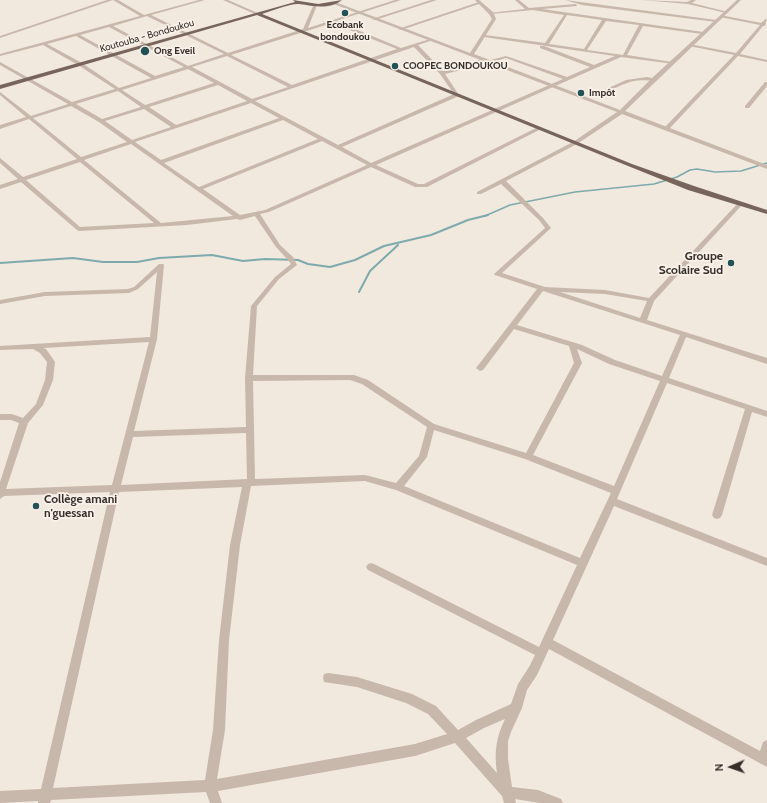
<!DOCTYPE html>
<html>
<head>
<meta charset="utf-8">
<style>
	body { margin:0 }
	#map { position:relative; width:767px; height:803px; overflow:hidden; background:#f1e8de; font-family:Cabin,sans-serif }
	canvas { display:block }
	.north { position:absolute; left:711px; top:747px; width:40px; height:40px; -webkit-text-stroke:3px #f9f2ea; paint-order:stroke; rotate:268deg; font-size:11px; font-weight:700; line-height:16px; text-align:center; color:#362e29 }
	.north::after { content:''; display:block; margin:auto; width:14px; height:18px; background:#362e29; clip-path:polygon(50% 0,100% 100%,50% 72%,0 100%) }
</style>
</head>
<body>
<div id="map">
<canvas width="767" height="803"></canvas>
<div class="north">N</div>
</div>
<script>
const ctx = document.querySelector('canvas').getContext('2d');
ctx.lineJoin = 'round';
function strokePath(path, color, width, dash) {
  ctx.strokeStyle = color;
  ctx.lineWidth = width;
  ctx.lineCap = dash ? 'butt' : 'round';
  ctx.setLineDash(dash || []);
  ctx.stroke(path);
}
function paint(path, color) {
  ctx.fillStyle = color;
  ctx.fill(path, 'evenodd');
}
function write(font, color, halo, rows, align = 'center') {
  ctx.font = font + ' Cabin,sans-serif';
  ctx.lineWidth = 3.5;
  ctx.setLineDash([]);
  ctx.textBaseline = 'middle';
  ctx.strokeStyle = halo;
  ctx.fillStyle = color;
  for (const [text, x, y, turn = 0] of rows) {
    ctx.save();
    ctx.translate(x, y);
    ctx.rotate((+turn || 0) * Math.PI / 180);
    ctx.textAlign = isNaN(turn) ? turn : align;
    if (halo) ctx.strokeText(text, 0, 0);
    ctx.fillText(text, 0, 0);
    ctx.restore();
  }
}
strokePath(new Path2D(`
	M485,216L510,205L575,192L654,184L677,177L690,170L697,169L715,172L741,171L767,163`), '#7faaac', 1.5);
strokePath(new Path2D(`
	M0,263L73,258L103,262H137L159,258L212,255L243,261L265,259L298,260L308,264L330,267L355,260L384,246L431,235L468,220L488,215
	M359,292L370,271L398,245`), '#7faaac', 2);
paint(new Path2D(`
	M107,0H113L0,38V36Z
	M113,0H118L144,15L199,0H205L151,15L228,53L303,29L314,4L317,5L308,28L395,0H401L336,21L401,48L430,39V41L418,45L443,71L465,66L481,59H485V61L469,68L445,74L459,95V96L342,147L371,163L563,79L506,58L489,63L487,62V61L506,56L567,77L590,67L540,48V46H544L594,65L615,56L484,37L483,36L485,35L545,43L564,15L533,10L491,14L489,13L525,9L515,0H519L529,8L576,4L577,6L542,9L703,32L702,34L643,26L627,55L672,62L674,63V64L621,57L376,165L418,184H424L538,127L543,128L427,187H415L371,167L269,212L260,214L280,245L293,257L297,265L279,279L257,306L253,375H354L368,380L434,424L526,453L574,363L569,346L514,329L483,370L480,371L476,368L537,289L495,275L494,274L545,228L539,220L501,184L481,194H477V192L573,142H577V144L506,181L543,218L551,228L502,273L545,287L605,290L649,298L738,203H742V205L654,301L647,320L767,358V364L686,337L669,378L767,411V417L752,412L722,515L720,518L717,519L714,518L712,515L745,409L667,383L617,499L767,558V566L614,506L553,640L760,751L763,742L767,740V767L549,649L537,675L527,690L522,708L511,732L508,741V759L512,787L538,790L561,799L563,803H540L515,799L516,803H504L502,796L455,743L415,756L218,791L222,803H210L206,792L51,800L50,803H38V801L0,803V791L41,789L110,492L4,496L0,499V482L19,423L11,420H0V414H12L23,418L36,404L45,380L47,362L40,353L33,349L0,350V346L150,337L157,272L138,289L129,293L45,296L0,304V300L45,292L128,289L134,287L159,264H163L164,265L157,339L134,431L246,427L245,378L251,306L275,277L291,264L288,260L276,247L255,216L240,220L237,219L187,225L79,231L77,230L21,182L0,189V185L18,179L0,163V158L23,177L77,159L29,119L0,129V125L26,117L0,95V92L31,116L68,104L0,65V62L72,102L115,89L78,65L43,45L0,56V54L140,16ZM567,15L602,20L584,49L549,44ZM147,16L224,54L188,66L113,26ZM606,21L639,25L623,55L587,50ZM332,23L397,49L292,85L231,55ZM109,27L184,67L155,76L80,35ZM76,36L151,78L119,88L82,63L47,44ZM414,47L440,74L454,94L338,145L255,101ZM227,56L288,87L252,99L192,67ZM188,69L214,83L145,105L122,90ZM218,85L247,101L176,125L149,107ZM118,91L141,107L102,119L76,104ZM251,103L279,118L161,160L135,142ZM71,106L99,122L127,142L81,157L33,118ZM144,109L171,127L132,140L105,121ZM283,120L318,139L199,187L164,163ZM322,141L367,165L265,210L240,215L203,189ZM131,144L233,216L161,223L84,160ZM80,162L154,223L80,227L26,180ZM543,291L680,335L662,376L615,360L582,345L517,325ZM560,292L605,294L647,301L640,318ZM149,342L112,485L6,489L28,423L43,405L53,380L55,362L46,349L43,348ZM577,349L609,364L660,381L614,486L533,455L582,363ZM350,380L362,384L427,427L419,456L396,483L365,475L255,479L253,381ZM434,430L525,459L611,493L580,558L404,486L427,457ZM246,433L247,479L121,485L133,437ZM365,481L396,490L577,565L539,647L374,564L371,563L368,564L366,567L368,570L535,655L529,667L518,684L511,704L476,720L458,730L436,706L412,694L357,677L328,673L324,674L323,678L324,682L357,687L406,703L428,714L447,734L415,744L217,779L225,730L229,640L240,545L251,486ZM242,487L230,545L219,640L213,730L205,780L53,788L119,492ZM505,719C496,737 494,753 497,773L466,738L484,728Z
	M223,0H228L260,14L257,15Z
	M431,0H437L375,20L372,19Z
	M565,0L716,20L718,21L716,22L582,5Z
	M641,0L687,2L691,0H696L692,3L728,12L726,13L688,4Z
	M479,2L482,3L401,30L398,29Z
	M720,15L761,23L767,18L765,26H763L740,54L767,60V62L738,56L669,129H665V127L734,55L689,46V44L736,53L760,25L720,17Z
	M647,77L656,79C651,82 641,79 634,81C624,83 614,89 604,93L600,92L626,80Z
	M765,82H767V86L749,108H745V106Z`), '#c8b8ab');
paint(new Path2D(`
	M475,0H479L493,12L496,19L474,54L620,110L652,78L737,0H741L625,111L767,165V169L622,114L577,144H573V142L617,112L331,3L335,2L470,53L492,19L489,14Z`), '#c8b8ab');
paint(new Path2D(`
	M293,0L318,4L342,0C329,10 314,6 299,4C291,3 271,11 262,14L632,164L694,186L767,210V214L688,190L628,166L257,15L0,89V85L295,2Z`), '#77655c');
for (const [x, y, r, color] of [
	[345,13,4,"#225255"],
	[145,51,5,"#225255"],
	[395,66,4,"#225255"],
	[581,93,4,"#225255"],
	[731,263,4,"#225255"],
	[36,506,4,"#225255"]
]) {
  const dot = new Path2D();
  dot.arc(x, y, r, 0, 2 * Math.PI);
  ctx.fillStyle = color;
  ctx.fill(dot);
  strokePath(dot, '#f9f2ea', 1.5);
}
write('bold 10px', '#362e29', '#f9f2ea', [
	["Ecobank",345,25,"center"],
	["bondoukou",345,37,"center"],
	["Ong Eveil",154,51],
	["COOPEC BONDOUKOU",403,66],
	["Impôt",589,93]
], 'left');
write('10px', '#362e29', '#f9f2ea', [
	["Koutouba - Bondoukou",147,36,-16]
]);
write('bold 12px', '#362e29', '#f9f2ea', [
	["Groupe",723,256],
	["Scolaire Sud",723,270],
	["Collège amani",44,499,"left"],
	["n'guessan",44,513,"left"]
], 'right');
</script>
</body>
</html>
